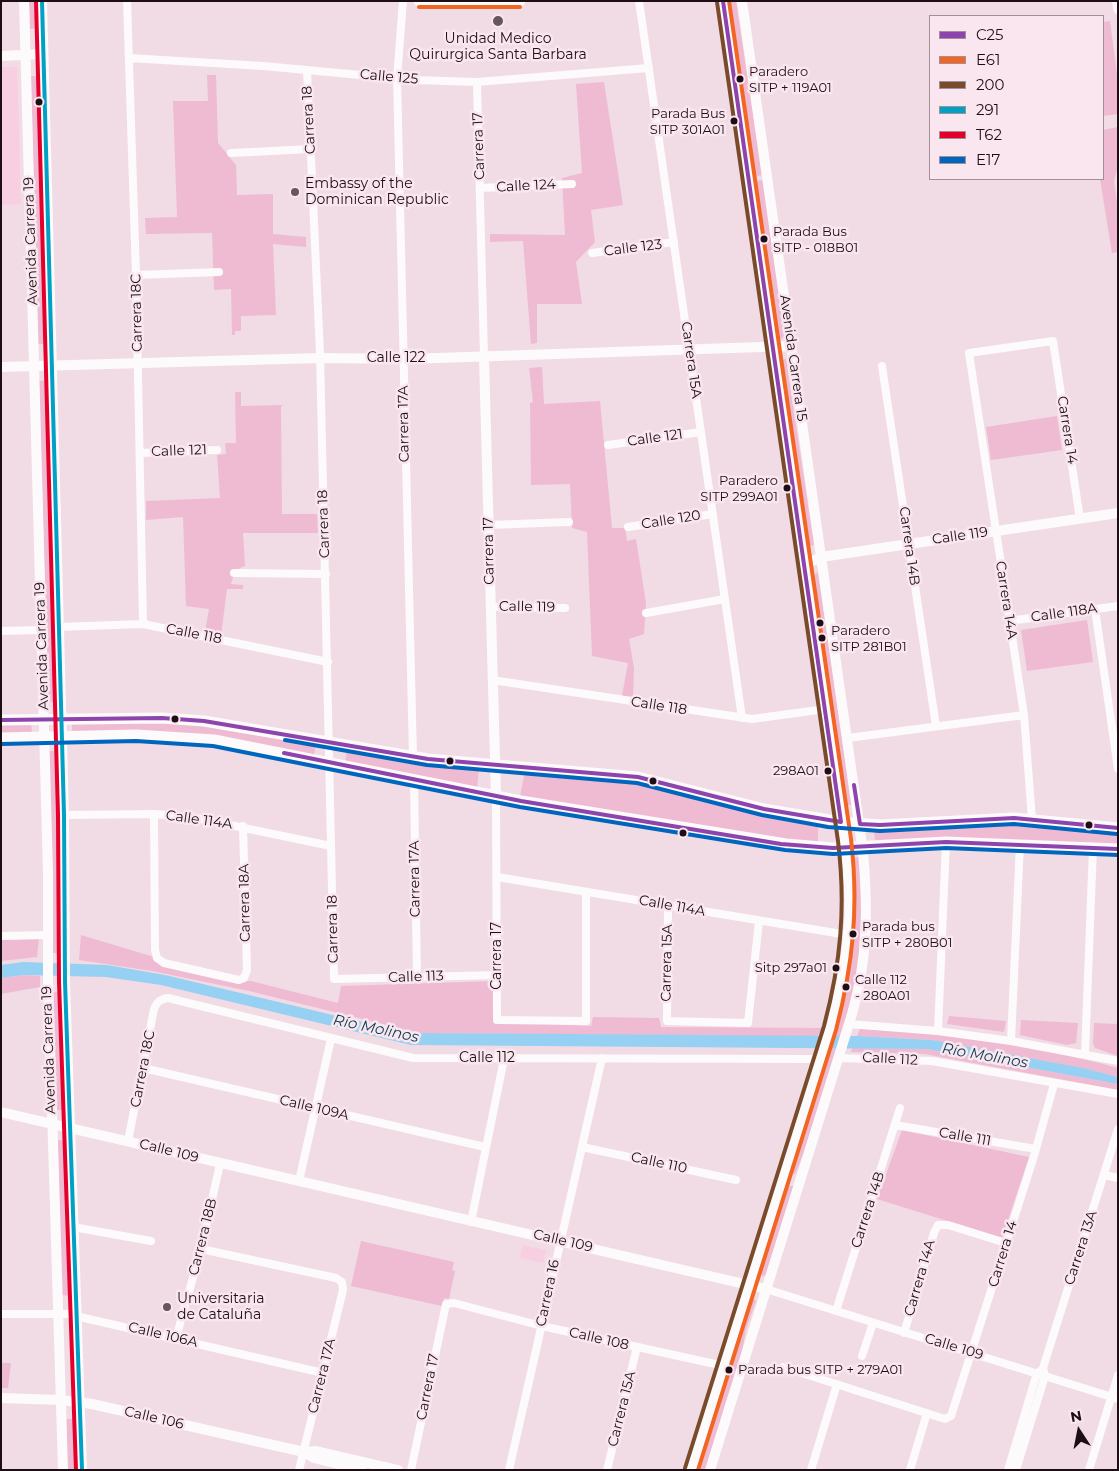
<!DOCTYPE html>
<html>
<head>
<meta charset="utf-8">
<style>
	body { margin:0 }
	#map { position:relative; width:1119px; height:1471px; overflow:hidden; background:#f1dbe5; font-family:Montserrat,sans-serif }
	canvas { display:block }
	.frame { position:absolute; inset:0; border:2px solid #1d0e15; pointer-events:none }
	.legend { position:absolute; left:929px; top:15px; width:175px; height:165px; box-sizing:border-box; background:#fae6ef; border:1px solid #a29098; margin:0; padding:6px 9px; list-style:none; font-size:15px; color:#1d0e15 }
	.legend li { display:flex; align-items:center; gap:10px; height:25px }
	.legend b { width:25px; border:1px solid #a29098 }
	.north { position:absolute; left:1054px; top:1406px; width:50px; height:50px; -webkit-text-stroke:4px #fae6ef; paint-order:stroke; rotate:349deg; font-size:14px; font-weight:700; line-height:20px; text-align:center; color:#1d0e15 }
	.north::after { content:''; display:block; margin:auto; width:18px; height:22px; background:#1d0e15; clip-path:polygon(50% 0,100% 100%,50% 72%,0 100%) }
</style>
</head>
<body>
<div id="map">
<canvas width="1119" height="1471"></canvas>
<div class="frame"></div>
<ul class="legend">
<li><b style="height:6px;background:#8e44ad"></b>C25</li>
<li><b style="height:6px;background:#f26522"></b>E61</li>
<li><b style="height:6px;background:#7a4b2a"></b>200</li>
<li><b style="height:6px;background:#01a1c5"></b>291</li>
<li><b style="height:6px;background:#e4002b"></b>T62</li>
<li><b style="height:6px;background:#0065bd"></b>E17</li>
</ul>
<div class="north">N</div>
</div>
<script>
const ctx = document.querySelector('canvas').getContext('2d');
ctx.lineJoin = 'round';
function paint(path, color) {
  ctx.fillStyle = color;
  ctx.fill(path, 'evenodd');
}
function strokePath(path, color, width, dash) {
  ctx.strokeStyle = color;
  ctx.lineWidth = width;
  ctx.lineCap = dash ? 'butt' : 'round';
  ctx.setLineDash(dash || []);
  ctx.stroke(path);
}
function write(font, color, halo, rows, align = 'center') {
  ctx.font = font + ' Montserrat,sans-serif';
  ctx.lineWidth = 5;
  ctx.setLineDash([]);
  ctx.textBaseline = 'middle';
  ctx.strokeStyle = halo;
  ctx.fillStyle = color;
  for (const [text, x, y, turn = 0] of rows) {
    ctx.save();
    ctx.translate(x, y);
    ctx.rotate((+turn || 0) * Math.PI / 180);
    ctx.textAlign = isNaN(turn) ? turn : align;
    if (halo) ctx.strokeText(text, 0, 0);
    ctx.fillText(text, 0, 0);
    ctx.restore();
  }
}
paint(new Path2D(`
	M1,67H17L21,204L1,205Z
	M522,1245L546,1250L543,1263L520,1258Z`), '#f8cfe1');
paint(new Path2D(`
	M29,1H37L38,28L30,29Z
	M728,1H736L762,175L753,177Z
	M1110,21L1118,82V114L1103,116V22Z
	M207,75H216L218,143L236,165L237,195L273,194V234L306,237V247L273,244L276,315L241,316V331H235V335H232L231,289L214,290L212,233L146,234L145,218L177,217L173,101H208Z
	M31,76H40L47,344H37Z
	M604,82L623,205L591,210L595,242L576,262L582,304H537V343L531,344L523,241L490,242V234L565,235L562,178L582,173L576,84Z
	M1118,127V166L1114,181L1118,210V252L1112,253L1100,179H1103V130Z
	M763,180L785,336L779,340L777,336L754,181Z
	M786,359L814,545L804,547L780,360Z
	M542,367L544,404L600,401L612,528H625L627,541L636,539L646,603L644,634L629,639L634,668L633,698L622,696L628,663L592,656L587,532L572,528L570,484L531,485L530,403L533,402L529,368Z
	M48,380L56,702H48L39,381Z
	M235,392H241V406L284,405L281,406L282,514H317L318,533H243L245,566C235,569 234,574 231,584L243,585V589H227L221,635L205,632L209,609L186,606L183,517L146,520V501L220,498L217,455L226,454L225,443H236Z
	M1057,416L1062,450L991,460L986,427Z
	M818,572L852,805H843L809,578Z
	M1087,620L1093,662L1027,671L1021,630Z
	M31,722L32,733L1,734V723Z
	M72,722L192,723L316,743L314,756L267,746L72,733Z
	M347,749L479,769L477,789L345,764Z
	M48,751H59L61,953H52Z
	M525,772L614,778L818,824V844L520,796Z
	M1011,822L1118,832V845L875,842L874,829Z
	M860,857L862,893L858,975L841,1037H832L844,996L851,945L850,858Z
	M81,935L154,957L160,965L237,981H251L338,1003L341,986L495,981L498,1022L591,1026L593,1017L659,1018L661,1027L822,1028L817,1037L419,1033L249,991L152,971L79,960Z
	M39,938L37,957L1,961V939Z
	M24,975L40,976V987L1,994V978Z
	M51,992H62L64,1110H54Z
	M949,1016L1006,1021L1004,1032L947,1024Z
	M1021,1020L1078,1023L1076,1043L1067,1045L1020,1035Z
	M1094,1023L1118,1024V1056L1095,1048L1093,1043Z
	M860,1029C946,1033 1034,1045 1118,1068V1077L1082,1068L932,1040L857,1036Z
	M837,1048L806,1148L795,1174L792,1173L800,1140L828,1049Z
	M852,1048L927,1049L1118,1084V1090L925,1054L851,1052Z
	M902,1130L1029,1157L1002,1238L877,1199Z
	M57,1140L67,1141L71,1296L61,1295Z
	M786,1183L790,1186H795L767,1275L762,1276C758,1262 780,1201 786,1183Z
	M361,1241L454,1262L452,1270L455,1271L449,1299L444,1298L442,1306L351,1286Z
	M752,1297L756,1301L746,1329L742,1353L706,1470H696L749,1298Z
	M1,1363H11L8,1388H1Z
	M66,1419H77V1470H66Z`), '#eebbd2');
paint(new Path2D(`
	M23,962L107,965L165,975L400,1031L419,1033L857,1036L932,1040L1083,1068L1118,1077V1084L927,1049L411,1045L161,985L106,977L24,975L1,978V965Z`), '#96d0f2');
strokePath(new Path2D(`
	M127,1L136,275L143,624
	M403,1L397,78L413,757
	M639,1L742,718
	M129,58L263,66L415,80L477,82L649,68
	M307,70L320,354L334,979L497,975
	M477,82L484,357
	M231,153L311,149
	M480,188L572,184
	M592,253L674,242
	M136,275L219,272
	M882,366L936,726
	M608,445L701,432
	M140,453L217,450
	M489,525L569,522
	M628,527L713,514
	M234,573L326,574
	M490,607L565,608
	M1095,609L1118,769
	M646,613L725,599
	M1009,621L1118,606
	M58,627L143,624L328,662
	M1,631L41,630
	M492,680L752,719L826,709
	M848,738L1024,715
	M414,780L417,977
	M496,796L497,1020L586,1021V892
	M154,814L155,950L157,958L164,963L239,980L244,978L247,970L243,826
	M64,815L154,814L191,817L331,846
	M1032,819L1024,715L969,353L1053,341L1080,519
	M497,877L848,935
	M668,905L667,1021L748,1023L759,921
	M1,936L48,935
	M849,1024L938,1031L1011,1041L1118,1061
	M938,1031L946,842
	M1011,1041L1020,844
	M1085,1054L1093,848
	M838,1058L932,1061L1118,1094
	M143,1068L485,1147
	M895,1125L1036,1149
	M128,1141L154,1009C157,1002 160,999 168,998L413,1058L820,1059
	M582,1147L736,1180
	M1104,1175L1118,1178
	M299,1181L331,1039
	M471,1222L504,1059
	M73,1227L151,1241
	M201,1249L336,1278L342,1282L343,1290L299,1470
	M766,1289L1118,1399
	M836,1311L900,1108
	M1,1314H67L323,1373
	M904,1333L934,1233L938,1225H948L1006,1243
	M176,1338L201,1249L220,1164
	M862,1356L873,1323
	M783,1367L945,1419L951,1416L1034,1156L1054,1084
	M411,1470L446,1304L454,1303L542,1326L724,1366
	M509,1470L602,1058
	M607,1470L637,1347
	M811,1470L837,1384
	M910,1470L927,1413
	M1008,1470L1037,1373L1040,1371
	M1016,1470L1045,1376L1043,1368L1118,1129
	M1089,1470L1118,1375`), '#fdfafb', 8);
strokePath(new Path2D(`
	M24,1L48,873V980L63,1470
	M42,1L64,815L65,982L82,1470
	M1117,1L1118,9
	M1,56L43,54
	M484,357L496,796
	M1,367L320,358L408,359L791,346
	M804,565L821,557L1118,513
	M1,1112L766,1289
	M1,1398L61,1400L92,1404L304,1452L314,1458L362,1470
	M304,1452L316,1451L398,1470
	M691,1470L830,1028C839,994 847,960 849,924C852,868 839,812 833,757L723,1
	M710,1470L852,1014C868,959 868,908 863,852L742,1`), '#fdfafb', 10);
strokePath(new Path2D(`
	M419,1H520
	M1,720L162,718L204,721L428,759L638,777L764,809L841,822L880,825L1014,818L1118,828
	M1,738L136,735L214,740L521,801L786,844L833,848L946,842L1118,849`), '#fdfafb', 11);
strokePath(new Path2D(`
	M1,720L162,718L204,721L428,759L638,777L764,809L841,822L723,1
	M284,753L521,801L781,844L833,848L946,842L1118,849
	M854,785L860,824L880,825L1014,818L1118,828`), '#8e44ad', 4);
strokePath(new Path2D(`
	M419,7H520
	M698,1470L836,1030C853,964 859,908 851,839L729,1`), '#f26522', 4);
strokePath(new Path2D(`
	M685,1468L824,1026C841,962 846,907 838,841L717,2`), '#7a4b2a', 4);
strokePath(new Path2D(`
	M42,1L64,815L65,982L82,1470`), '#01a1c5', 4);
strokePath(new Path2D(`
	M36,1L58,815L59,982L76,1470`), '#e4002b', 4);
strokePath(new Path2D(`
	M285,740L427,765L637,783L762,815L828,827L880,831L1014,824L1117,834
	M1,744L136,741L213,746L520,807L785,850L833,854L946,848L1118,855`), '#0065bd', 4);
for (const [x, y, r, color] of [
	[498,21,6,"#67565e"],
	[740,79,4.5,"#1d0e15"],
	[39,102,4.5,"#1d0e15"],
	[734,121,4.5,"#1d0e15"],
	[295,192,5,"#67565e"],
	[764,239,4.5,"#1d0e15"],
	[787,488,4.5,"#1d0e15"],
	[820,623,4.5,"#1d0e15"],
	[822,638,4.5,"#1d0e15"],
	[175,719,4.5,"#1d0e15"],
	[450,761,4.5,"#1d0e15"],
	[828,771,4.5,"#1d0e15"],
	[653,781,4.5,"#1d0e15"],
	[1089,825,4.5,"#1d0e15"],
	[683,833,4.5,"#1d0e15"],
	[853,934,4.5,"#1d0e15"],
	[836,968,4.5,"#1d0e15"],
	[846,987,4.5,"#1d0e15"],
	[167,1307,5,"#67565e"],
	[729,1370,4.5,"#1d0e15"]
]) {
  const dot = new Path2D();
  dot.arc(x, y, r, 0, 2 * Math.PI);
  ctx.fillStyle = color;
  ctx.fill(dot);
  strokePath(dot, '#fae6ef', 2);
}
write('13px', '#1d0e15', '#fae6ef', [
	["Paradero",749,72],
	["SITP + 119A01",749,88],
	["Parada Bus",725,114,"right"],
	["SITP 301A01",725,130,"right"],
	["Parada Bus",773,232],
	["SITP - 018B01",773,248],
	["Paradero",778,481,"right"],
	["SITP 299A01",778,497,"right"],
	["Paradero",831,631],
	["SITP 281B01",831,647],
	["298A01",819,771,"right"],
	["Parada bus",862,927],
	["SITP + 280B01",862,943],
	["Sitp 297a01",827,968,"right"],
	["Calle 112",855,980],
	["- 280A01",855,996],
	["Parada bus SITP + 279A01",738,1370]
], 'left');
write('14px', '#1d0e15', '#fae6ef', [
	["Unidad Medico",498,39,"center"],
	["Quirurgica Santa Barbara",498,55,"center"],
	["Embassy of the",305,184],
	["Dominican Republic",305,200],
	["Universitaria",177,1299],
	["de Cataluña",177,1315]
], 'left');
write('14px', '#1d0e15', '#fae6ef', [
	["Calle 125",389,77,5],
	["Carrera 18",309,120,-93],
	["Carrera 17",479,146,-92],
	["Calle 124",526,186,-3],
	["Avenida Carrera 19",31,241,-92],
	["Calle 123",633,248,-7],
	["Carrera 18C",137,313,-91],
	["Calle 122",396,358],
	["Avenida Carrera 15",793,358,82],
	["Carrera 15A",691,360,82],
	["Carrera 17A",404,424,-91],
	["Carrera 14",1067,430,81],
	["Calle 121",655,438,-8],
	["Calle 121",179,451,-2],
	["Calle 120",671,520,-9],
	["Carrera 18",324,524,-92],
	["Calle 119",960,536,-8],
	["Carrera 14B",909,546,82],
	["Carrera 17",489,551,-91],
	["Carrera 14A",1006,600,81],
	["Calle 119",527,607,1],
	["Calle 118A",1064,613,-8],
	["Calle 118",194,634,11],
	["Avenida Carrera 19",42,646,-92],
	["Calle 118",659,706,9],
	["Calle 114A",199,820,8],
	["Carrera 17A",415,879,-91],
	["Carrera 18A",245,903,-91],
	["Calle 114A",672,906,10],
	["Carrera 18",333,929,-91],
	["Carrera 17",497,956,-90],
	["Carrera 15A",667,963,-89],
	["Calle 113",416,977,-2],
	["Avenida Carrera 19",49,1050,-92],
	["Calle 112",487,1058],
	["Calle 112",890,1059,3],
	["Carrera 18C",143,1069,-79],
	["Calle 109A",314,1108,13],
	["Calle 111",965,1137,10],
	["Calle 109",169,1151,14],
	["Calle 110",659,1163,12],
	["Carrera 14B",868,1210,-72],
	["Carrera 18B",203,1237,-76],
	["Calle 109",563,1241,13],
	["Carrera 13A",1081,1248,-72],
	["Carrera 14",1003,1254,-73],
	["Carrera 14A",920,1278,-74],
	["Carrera 16",548,1293,-78],
	["Calle 106A",163,1335,13],
	["Calle 108",599,1339,13],
	["Calle 109",954,1347,17],
	["Carrera 17A",322,1376,-76],
	["Carrera 17",428,1387,-79],
	["Carrera 15A",622,1409,-76],
	["Calle 106",154,1418,13]
]);
write('italic 15px', '#003b50', '#fae6ef', [
	["Río Molinos",376,1029,12],
	["Río Molinos",985,1056,10]
]);
</script>
</body>
</html>
